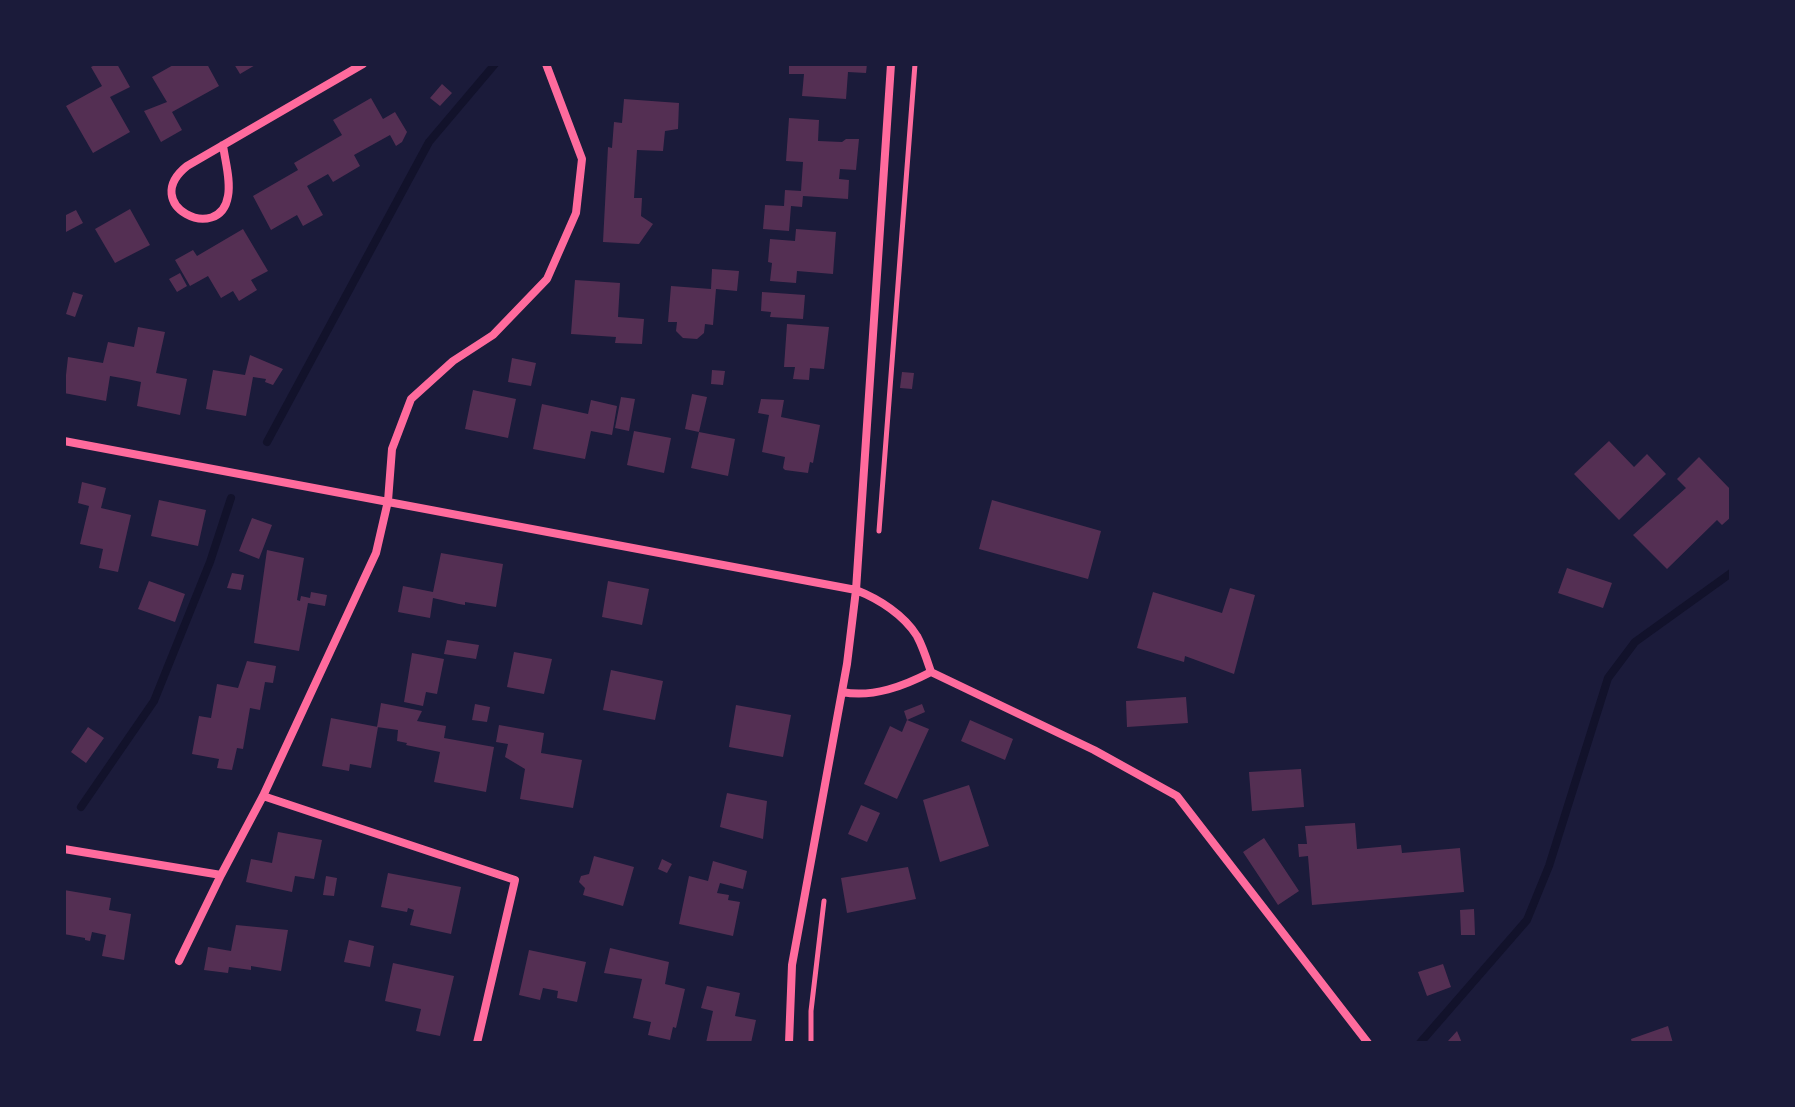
<!DOCTYPE html>
<html>
<head>
<meta charset="utf-8">
<style>
	body { margin:0 }
	#map { position:relative; width:1795px; height:1107px; overflow:hidden; background:#1b1b3a; font-family:Georgia,serif }
	canvas { display:block }
	.frame { position:absolute; inset:0; border:66px solid #1b1b3a; pointer-events:none }
</style>
</head>
<body>
<div id="map">
<canvas width="1795" height="1107"></canvas>
<div class="frame"></div>
</div>
<script>
const ctx = document.querySelector('canvas').getContext('2d');
ctx.lineJoin = 'round';
function strokePath(path, color, width, dash) {
  ctx.strokeStyle = color;
  ctx.lineWidth = width;
  ctx.lineCap = dash ? 'butt' : 'round';
  ctx.setLineDash(dash || []);
  ctx.stroke(path);
}
function paint(path, color) {
  ctx.fillStyle = color;
  ctx.fill(path, 'evenodd');
}
strokePath(new Path2D(`
	M267,442L429,142L495,64
	M81,807L154,701L210,562L231,498
	M1420,1043L1527,920L1549,866L1608,678L1635,642L1731,573`), '#12122b', 8);
paint(new Path2D(`
	M97,64H117L130,87L110,97L130,132L93,153L66,106L102,86L91,67Z
	M175,64H207L219,86L172,112L182,130L161,142L144,111L167,102L152,77Z
	M234,64H257L240,74Z
	M789,64H867L866,73L848,72L846,99L802,96L804,74H789Z
	M442,84L452,93L440,106L430,98Z
	M371,98L383,119L395,112L407,132L402,142L396,146L390,135L354,155L360,166L333,182L328,174L307,186L323,215L303,226L297,215L271,230L253,196L298,170L294,163L342,135L333,120Z
	M624,99L679,103L678,129L665,131L663,151L637,150L634,198H642L641,216L653,224L639,244L603,242L608,147L612,148L614,122L622,123Z
	M789,118L819,120L818,141L842,142L846,139H859L856,170L840,169L839,179L849,180L848,199L803,196L802,207L791,206L789,231L763,229L765,205L784,206L785,190L801,191L803,162L786,161Z
	M130,209L150,245L115,263L95,229Z
	M76,210L83,223L64,233V216Z
	M243,229L268,271L251,280L257,290L239,301L233,291L221,298L208,276L190,286L175,260L193,250L197,256Z
	M796,229L836,232L833,274L797,271L796,283L770,281L772,263L768,262L770,239L795,241Z
	M712,269L739,271L737,291L716,289L713,325L705,324L704,333L697,339L683,338L676,331L677,322H668L671,286L711,289Z
	M180,273L187,286L177,292L169,279Z
	M575,280L620,283L618,317L644,319L642,344L615,343L616,337L571,334Z
	M73,292L83,295L75,317L66,314Z
	M762,292L805,295L803,319L770,317L771,312L761,311Z
	M787,324L829,327L824,369L810,368L809,380L793,379L795,367H784Z
	M138,327L165,332L156,373L187,379L180,415L137,406L141,382L127,379L110,376L106,401L64,393L68,357L103,363L108,342L134,347Z
	M250,355L283,369L273,385L265,382L266,379L253,377L246,416L206,409L213,370L245,375Z
	M512,358L536,363L531,386L508,382Z
	M712,370L725,371L723,385L711,384Z
	M902,372L914,373L912,389L900,388Z
	M473,390L516,399L508,438L465,429Z
	M692,394L707,397L699,432L735,439L728,476L691,468L699,432L685,429Z
	M621,397L635,399L629,431L615,428Z
	M761,399L784,400L781,417L820,425L813,463L810,462L808,473L785,470L783,468L785,457L762,452L769,415L758,413Z
	M591,400L617,406L612,435L591,431L585,459L533,449L542,404L588,414Z
	M634,431L671,438L664,473L627,465Z
	M1609,441L1634,467L1647,454L1666,474L1619,520L1574,474Z
	M1699,457L1731,490V517L1722,525L1717,520L1667,569L1633,535L1686,488L1677,479Z
	M82,482L106,488L101,508L131,515L118,572L99,568L103,549L80,544L89,506L78,503Z
	M159,500L206,510L198,546L151,536Z
	M992,500L1101,531L1088,579L979,549Z
	M252,518L272,525L259,559L239,551Z
	M267,550L304,558L297,600L300,601L301,596L310,598L311,592L327,595L325,606L308,603L299,651L254,643Z
	M441,553L503,564L496,607L465,602V605L459,604L433,598L430,618L398,612L403,586L433,592Z
	M1567,568L1612,583L1603,608L1558,593Z
	M232,573L244,575L241,590L227,588Z
	M149,581L185,594L175,622L138,609Z
	M608,581L649,589L642,625L602,617Z
	M1230,588L1255,595L1234,674L1185,656L1184,662L1137,648L1153,592L1222,613Z
	M447,640L479,645L476,659L444,654Z
	M514,652L552,659L544,694L507,687Z
	M412,653L444,659L437,694L426,692L423,706L404,702Z
	M247,661L276,666L273,683L265,682L260,710L250,708L243,749L237,748L232,770L217,768L219,759L192,754L199,716L211,718L217,684L238,688Z
	M611,670L663,681L655,720L603,710Z
	M1186,697L1188,723L1127,727L1126,701Z
	M381,703L422,711L417,721L446,726L444,738L494,747L486,792L434,782L440,752L406,745L407,743L397,741L398,730L377,727Z
	M475,704L490,707L487,722L472,720Z
	M922,704L925,712L907,720L904,711Z
	M736,705L791,715L783,757L729,747Z
	M331,718L378,727L371,768L350,764L349,771L322,766Z
	M907,720L929,729L897,799L864,784L890,726L902,732Z
	M970,720L1013,739L1005,760L961,741Z
	M499,725L544,733L541,753L582,760L573,808L520,799L525,769L505,757L508,744L496,742Z
	M88,727L104,738L86,763L71,752Z
	M1301,769L1304,807L1252,811L1249,772Z
	M969,785L989,846L940,862L923,800Z
	M727,793L767,801L763,839L720,827Z
	M861,805L880,813L867,842L848,834Z
	M1355,823L1357,849L1401,845L1402,853L1460,848L1464,892L1312,905L1308,856L1299,857L1298,844H1307L1305,826Z
	M278,832L322,840L314,879L295,876L292,892L246,882L251,859L272,863Z
	M1264,838L1299,891L1278,905L1243,852Z
	M594,856L634,867L623,906L583,895L585,888L579,882L581,876L589,874Z
	M662,859L672,864L667,873L658,869Z
	M713,861L747,871L743,889L720,883L717,893L729,895L728,900L740,902L733,936L679,924L689,876L708,881Z
	M908,867L916,899L847,913L841,878Z
	M388,873L461,887L451,934L410,925L414,910L408,908L407,912L381,907Z
	M326,876L337,878L334,896L323,895Z
	M64,890L111,898L109,910L131,914L124,960L102,956L106,935L92,932L90,941L85,940V938L64,934Z
	M1474,909L1475,935H1461L1460,910Z
	M236,925L288,930L281,971L251,966V970L229,967L228,973L204,970L208,947L231,951Z
	M349,940L374,946L370,967L344,962Z
	M610,948L669,962L665,984L685,989L676,1028L673,1027L670,1040L648,1035L651,1022L633,1018L642,979L604,973Z
	M529,950L586,962L577,1002L557,998L558,991L543,988L540,1000L519,995Z
	M393,963L454,976L440,1036L416,1031L421,1009L385,1001Z
	M1443,964L1451,987L1427,996L1418,972Z
	M707,986L740,993L735,1016L756,1020L751,1043H706L713,1011L701,1008Z
	M1668,1026L1673,1043H1632L1631,1039Z
	M1457,1031L1462,1043H1448V1041Z`), '#542f53');
strokePath(new Path2D(`
	M879,531L915,64
	M811,1043V1011L824,901`), '#ff6b9d', 5);
strokePath(new Path2D(`
	M223,145C225,161 231,180 228,196C220,245 138,205 187,166L363,64
	M64,441L856,590C879,599 904,615 917,636C923,647 927,660 931,672L1094,750L1177,796L1368,1043
	M842,692C873,698 904,686 931,672
	M263,796L515,880L477,1043
	M64,849L221,875L263,796L376,553L388,501L392,449L411,399L453,361L493,335L547,279L576,213L582,159L546,64
	M179,961L221,875
	M789,1043L792,965L847,664L856,590L891,64`), '#ff6b9d', 8);
</script>
</body>
</html>
